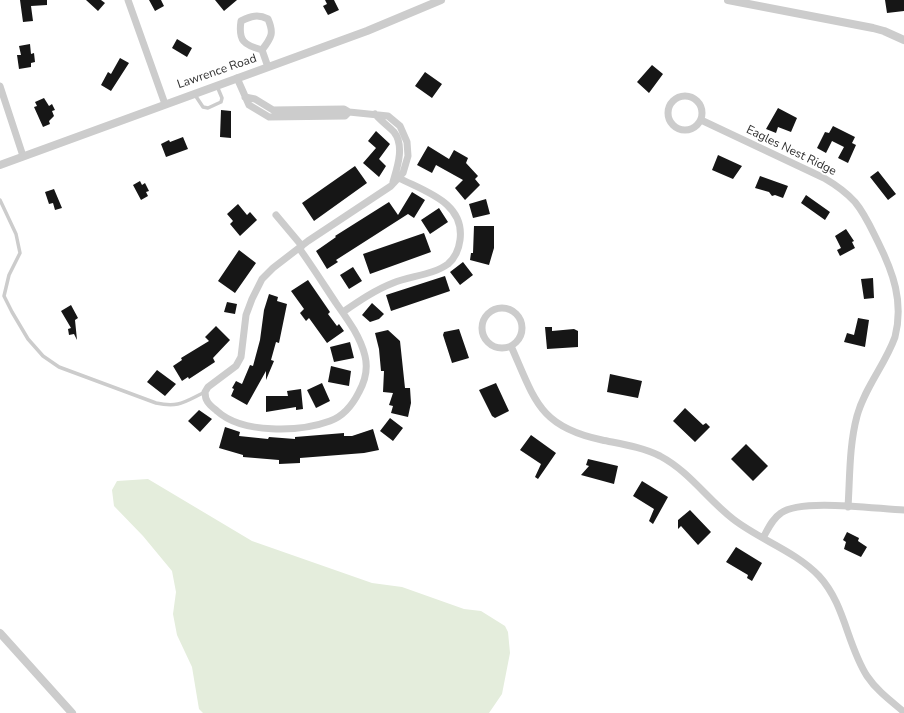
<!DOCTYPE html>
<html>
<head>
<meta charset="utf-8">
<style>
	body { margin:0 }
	canvas { display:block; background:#fff }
</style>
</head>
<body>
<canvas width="904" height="713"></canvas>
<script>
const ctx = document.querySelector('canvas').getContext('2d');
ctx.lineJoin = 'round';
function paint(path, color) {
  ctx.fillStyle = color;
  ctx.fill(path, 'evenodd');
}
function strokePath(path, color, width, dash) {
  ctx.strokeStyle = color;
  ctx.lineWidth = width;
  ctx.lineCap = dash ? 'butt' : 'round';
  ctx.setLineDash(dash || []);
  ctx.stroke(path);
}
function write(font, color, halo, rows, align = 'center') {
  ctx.font = font + ' "Nunito Sans",sans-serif';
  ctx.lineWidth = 4;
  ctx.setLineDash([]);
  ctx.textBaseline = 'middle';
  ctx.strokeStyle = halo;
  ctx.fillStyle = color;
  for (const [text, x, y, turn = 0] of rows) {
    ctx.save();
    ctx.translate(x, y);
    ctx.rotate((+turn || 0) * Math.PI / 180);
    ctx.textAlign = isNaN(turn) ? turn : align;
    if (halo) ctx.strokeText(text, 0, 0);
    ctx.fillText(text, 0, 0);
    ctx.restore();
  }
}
paint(new Path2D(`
	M148,479L252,541L372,583L402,587L464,609L481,611L505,626L508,632L510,653L502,694L489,713H203L199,709L192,667L177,635L173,614L176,592L172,571L143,536L114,506L112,490L117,481Z`), '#e4eddc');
paint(new Path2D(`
	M20,0H47V5L31,6L33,21L23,22Z
	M86,0H101L105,3L98,11Z
	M149,0H161L164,6L155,11Z
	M215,0H237L224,11Z
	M325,0H334L339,10L328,15L323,6L327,4Z
	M885,0H904V11L887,13Z
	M177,39L192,48L187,57L172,48Z
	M30,44L31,54L34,53L35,62L31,63V67L19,69L17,55H21L19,46Z
	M120,58L129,63L111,91L101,85L108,72L111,74Z
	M652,65L663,74L649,93L637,82Z
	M425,72L442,84L432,98L415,86Z
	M44,98L49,106L52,104L55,110L52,111L54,116L49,121L50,124L43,127L34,107L37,106L35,102Z
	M778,108L797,118L791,132L778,127L776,133L766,129Z
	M221,110L231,111V138L220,137Z
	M833,126L855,137L852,143L856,145L848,163L838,158L844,147L832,141L826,153L817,148L825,132L829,133Z
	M376,131L390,144L379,159L386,166L379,177L363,163L376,148L368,141Z
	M183,137L188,149L166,157L161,144L169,140L170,142Z
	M428,146L449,159L454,150L468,158L466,163L478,176L475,179L480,185L465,200L455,188L463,180L436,165L432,173L417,165Z
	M718,155L742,166L733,179L712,170Z
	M355,166L367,183L314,221L302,203Z
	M878,171L896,194L888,200L870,177Z
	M760,176L788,186L783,198L775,195L772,196L769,192L755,188Z
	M140,181L142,185L145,183L149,191L146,192L148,196L141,200L133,185Z
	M54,189L62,208L55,210L53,203L49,204L45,192Z
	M412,192L425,200L414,218L408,214L336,260L338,262L327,269L316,251L336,237L335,236L389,202L398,215Z
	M806,195L830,212L825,220L801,203Z
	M486,199L490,214L473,218L469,204Z
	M238,204L247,215L250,212L257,220L240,236L230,224L233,221L227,214Z
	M439,208L448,222L430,234L421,220Z
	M474,226H494V248L489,265L470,260L471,253H473Z
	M846,229L854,241L852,242L855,248L840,256L837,250L841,248L835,236Z
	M424,233L431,252L370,274L363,254Z
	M239,250L256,263L235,293L218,281Z
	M463,262L473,275L460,285L450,272Z
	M353,267L362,281L349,289L340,275Z
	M445,276L450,291L391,311L386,295Z
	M873,278L874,298L864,299L861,279Z
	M308,280L330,312L328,314L337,326L339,324L344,331L327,343L309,318L306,321L300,313L304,309L291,291Z
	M269,294L278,297L277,301L287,304L279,343L276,342L271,360L274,361L266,380V371L247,405L231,396L234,389L232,388L236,381L242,384L250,365L253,366L260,340L264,310Z
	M227,302L237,304L235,314L224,312Z
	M372,303L384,314L379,319L370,322L362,315Z
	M71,305L78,318L75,320L77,340L74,334L69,335L68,329L71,328L61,311Z
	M858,318L869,320L865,347L844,342L847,333L854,335Z
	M216,326L230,340L213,358L215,362L189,379L188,377L182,381L173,366L182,360L181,358L209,341L205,337Z
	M545,327H552V331L574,329L578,331V347L547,349Z
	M459,329L469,358L452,363L443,335L444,332Z
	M388,330L400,341L405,388H410L411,403L408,417L391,413L393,406L389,405L393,393L383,392L384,371H381L379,349L375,333Z
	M350,342L354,358L334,362L330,347Z
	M331,366L351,371L349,386L328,382Z
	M157,370L176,384L165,396L147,382Z
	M610,374L642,381L638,398L607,392Z
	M322,383L330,401L316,408L307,390Z
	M496,383L509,411L495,418L492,416L479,390Z
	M301,389L303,409L296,410V407L266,412V396H288L287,391Z
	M685,408L703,425L706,423L710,427L695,442L673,421Z
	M199,410L212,419L200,432L188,421Z
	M390,418L403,428L393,441L380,431Z
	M225,427L240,432L239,436L268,439L269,437L295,439V437L344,433V436H352L373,429L379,450L364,453L300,458V463L279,464V460L243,457V455L219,448Z
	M531,435L556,453L538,479L535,477L541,464L520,450Z
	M746,444L768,466L753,481L731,459Z
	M588,459L618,466L614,484L581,475L589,466L586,465Z
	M642,481L668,497L653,524L649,521L654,509L633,496Z
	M690,510L711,532L698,545L681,526L678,529V520Z
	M847,532L859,538L858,541L867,547L861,557L844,549L846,542L843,540Z
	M736,547L762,563L752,581L747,578L748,575L726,562Z`), '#161616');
strokePath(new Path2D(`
	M195,95L203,107L208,108L221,102L222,98L217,86
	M0,200L16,234L20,253L9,275L4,296L12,312L28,339L43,356L59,367L156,403C179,408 184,402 205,392`), '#ccc', 3.5);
strokePath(new Path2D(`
	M128,0L165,104
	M262,50C272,37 274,33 268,19C258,14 251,16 241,21C238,41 244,45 262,50L268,67
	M237,78L249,105L269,117L345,116L349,112
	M0,86L23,156
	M668 113a17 17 0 1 1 34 0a17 17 0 1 1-34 0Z
	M245,97L255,99L273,110L344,109L349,112L388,116L400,126L407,142L408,156L403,173L391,186L308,241L273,268L262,279L252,299L246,315L241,357L236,366L208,387L205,392C205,402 210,405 217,411C242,434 300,432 330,421C344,416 353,404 359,392C365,381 368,368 365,356C360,336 348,320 336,303C324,285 312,266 299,248
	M375,114C381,121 388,126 394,132C405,146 397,168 393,182
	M701,120L824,178C836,185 846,192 855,202C865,214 871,228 878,242C893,272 904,302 895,337C885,365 865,387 857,416C849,446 850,477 848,507
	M276,215L302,246
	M482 328a20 20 0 1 1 40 0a20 20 0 1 1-40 0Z
	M343,312C359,301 375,290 393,283C410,276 433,275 448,264C455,258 459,248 460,240C465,203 426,192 399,178
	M511,346C535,400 539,427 602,440C621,444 642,447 660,456C690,472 707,499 733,519C760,540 795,551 819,576C845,604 847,645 867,676C877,691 891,701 904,712
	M763,538C768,529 772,519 781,513C801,498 877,509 904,510`), '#ccc', 7);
strokePath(new Path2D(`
	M728,0L873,28L884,31L904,40
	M0,165L367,31L441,0
	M0,633L72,713`), '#ccc', 8);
write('12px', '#2f2f2f', '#fff', [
	["Lawrence Road",217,72,-19],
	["Eagles Nest Ridge",791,151,26]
]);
</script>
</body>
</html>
